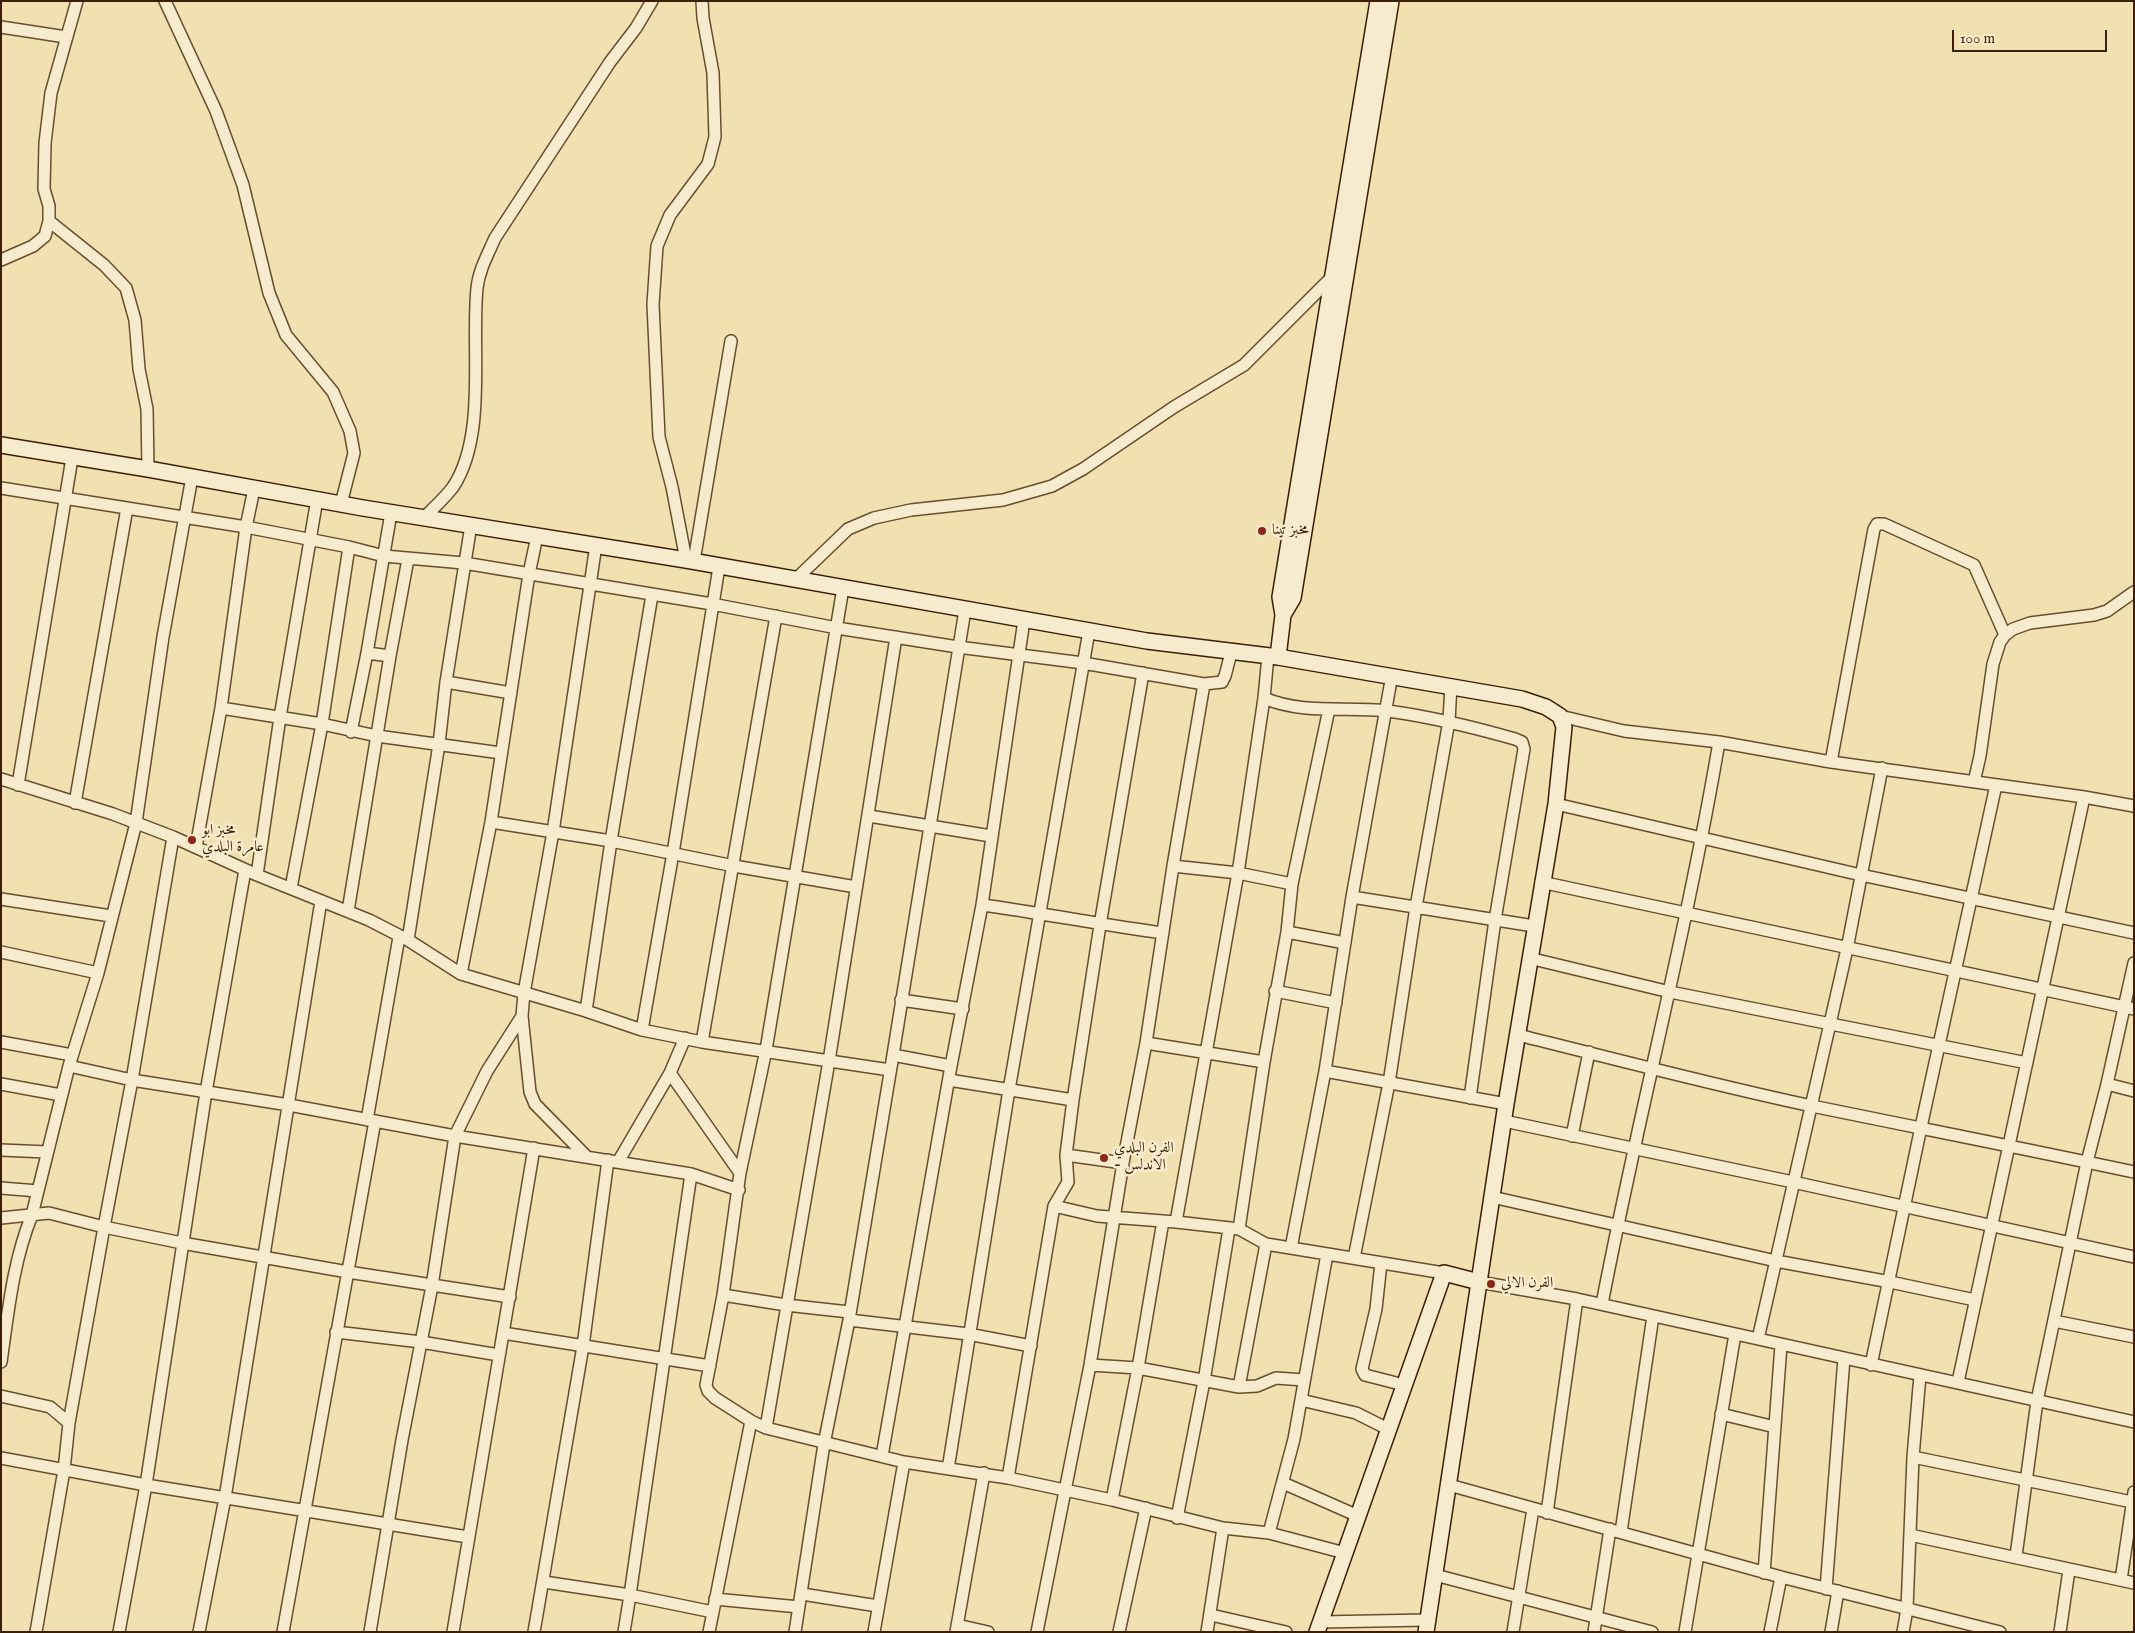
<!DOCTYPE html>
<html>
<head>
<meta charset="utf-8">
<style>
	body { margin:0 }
	#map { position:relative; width:2135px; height:1633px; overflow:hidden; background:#f1e0b0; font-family:"IM FELL English",serif }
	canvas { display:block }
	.frame { position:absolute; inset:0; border:2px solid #3b1e04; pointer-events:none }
	.scale { position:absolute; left:1952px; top:30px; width:155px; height:22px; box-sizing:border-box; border:2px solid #3b1e04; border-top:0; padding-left:6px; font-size:15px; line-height:18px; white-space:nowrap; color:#3b1e04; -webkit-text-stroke:4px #f6ebcc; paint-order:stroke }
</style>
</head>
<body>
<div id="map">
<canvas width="2135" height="1633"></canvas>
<div class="frame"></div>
<div class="scale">100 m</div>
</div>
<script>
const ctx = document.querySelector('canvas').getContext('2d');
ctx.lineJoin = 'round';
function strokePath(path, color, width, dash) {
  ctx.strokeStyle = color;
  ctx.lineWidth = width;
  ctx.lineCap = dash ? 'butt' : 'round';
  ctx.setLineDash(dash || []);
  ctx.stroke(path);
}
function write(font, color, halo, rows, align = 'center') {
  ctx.font = font + ' "IM FELL English",Amiri,serif';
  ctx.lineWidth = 5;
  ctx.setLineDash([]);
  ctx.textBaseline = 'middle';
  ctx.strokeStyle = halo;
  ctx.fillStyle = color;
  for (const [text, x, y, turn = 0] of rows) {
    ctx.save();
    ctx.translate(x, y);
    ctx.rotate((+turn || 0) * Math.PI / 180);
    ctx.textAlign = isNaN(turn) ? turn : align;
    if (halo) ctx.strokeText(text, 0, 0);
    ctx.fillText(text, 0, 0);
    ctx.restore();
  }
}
const street = new Path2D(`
	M165,1L216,111L243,185L269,293L286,335L333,392L350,431L354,453L341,504
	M1,27L66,37
	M49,221L104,265L126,288L135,320L139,369L147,409L148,469
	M1,260L33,246L45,236L49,221V206L44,189L45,143L51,93L77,1
	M1,488L246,527L349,547L322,724L291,888
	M424,518C433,508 445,498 453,487C487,436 471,348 477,288C479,270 488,254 495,238L610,62L636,28L652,1
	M349,547L384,556L464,563L712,604L837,628L958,647L1083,663L1204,684L1222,682L1225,676L1231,653
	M686,560L672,487L659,437L653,304L657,246L670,215L708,164L715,137L713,73L703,18L702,1
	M694,561L731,341
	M795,580L848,529L874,518L911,510L1003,500L1052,486L1083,469L1174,407L1244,365L1334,275
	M843,588L766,1050L740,1173L723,1295L706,1385L708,1391L715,1398L751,1421L766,1428L904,1462L1008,1478L1112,1500L1223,1528L1269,1533L1345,1553
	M367,653L390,656L408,559
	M446,682L511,693
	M1264,698C1304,715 1347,706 1388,711C1432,717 1473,727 1515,739L1522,742L1524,749L1495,920L1470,1098
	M221,708L322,724L377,736L501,753
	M1560,716L1624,731L1719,742L1831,762L2084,797L2134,806
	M351,732L367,653L391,513
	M1831,762L1874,529L1877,524H1884L1974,565L2005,635
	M1,779L113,814L173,837L257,875L369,920L408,940L461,974L586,1011L642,1030L702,1042L890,1070
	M1974,782L1980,756L1993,664L2000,642L2005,635L2013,629L2030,623L2094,615L2107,611L2134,592
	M18,785L72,458
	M75,803L127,508
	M1556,804L1861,875L2134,933
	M869,816L991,836
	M491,822L611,841L734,866L856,887
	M196,847L221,708L246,527L254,489
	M1173,866L1238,873L1292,884
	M257,875L280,717L317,499
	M1541,882L2134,1009
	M1352,897L1534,926
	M1,899L111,916
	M982,905C1042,913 1102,925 1163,933
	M348,911L390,656
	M1287,932L1345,943
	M408,940L439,744L446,682L471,525
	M1,952L98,973
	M1529,958L1670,992L2027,1063
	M461,974L491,822L529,574L537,536
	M1275,991L1336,1003
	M901,1000L963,1009
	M586,1011L611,841L652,595
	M522,1016L530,1092L535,1104L586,1156
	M642,1030L673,853L719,567
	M1518,1035C1615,1059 1713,1085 1812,1106C1919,1128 2027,1149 2134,1172
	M1,1042L72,1055
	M702,1042L776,616
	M1146,1043L1264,1062
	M893,1055L951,1066
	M69,1066L132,1080L289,1105L455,1136L691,1174L739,1190
	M1325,1071L1506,1104
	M670,1073L740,1173
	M949,1080L1073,1100
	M1,1084L61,1095
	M2107,1084L2134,1091
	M367,1120L399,937
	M1504,1121L1793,1182L2134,1257
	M1572,1136L1589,1052
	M1,1150L47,1152
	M1066,1155L1123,1163
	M618,1162L670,1073L685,1038
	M1,1188L38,1191
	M1492,1197L1776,1261L1890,1282L1975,1300
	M1054,1206L1097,1216L1176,1222L1239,1229L1266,1244L1444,1273
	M1,1218L49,1213L104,1227L182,1243L348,1272L510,1297
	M1176,1222L1238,873L1264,698L1268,656
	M1239,1229L1264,1062L1287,932L1292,884L1329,709
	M1291,1248L1325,1071L1352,897L1392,675
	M1354,1258L1389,1083L1416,907L1449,721L1451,685
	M1381,1263L1376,1309L1362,1369L1365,1375L1404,1385
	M1479,1282L1577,1299L2134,1422
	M723,1295L786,1305L849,1312
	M1602,1304C1638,1116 1687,931 1719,742
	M849,1320L968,1334L1031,1346
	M2054,1321L2134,1337
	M336,1332L421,1342L499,1355
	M503,1333L710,1366
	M1758,1339L1847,949L1882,768
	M1,1362C8,1313 13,1261 32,1215L69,1066L98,973L136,823L163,637L192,477
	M1090,1365L1138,1368L1239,1387L1257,1386L1276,1378L1304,1380
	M1871,1365L1921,1127L1996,785
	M1958,1382L2084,797
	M1239,1387L1266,1244
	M1,1396L50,1407L69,1423
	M1301,1400L1356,1413L1388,1429
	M1721,1414L1775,1427
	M766,1428L829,1061L896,637
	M882,1456L951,1066L982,905L1024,620
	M1913,1457L2132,1502
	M1,1458L146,1485L468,1537
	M948,1469L1009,1090L1089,631
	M1008,1478L1054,1206L1068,1182L1066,1155L1073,1100L1100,925L1143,673
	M1283,1483L1358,1516
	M1449,1485L1781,1577L2000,1632
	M1112,1500L1138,1368L1163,1221
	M1547,1513L1577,1299
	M1177,1518L1204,1381L1229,1229
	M1621,1532L1653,1316
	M1269,1533L1294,1439L1327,1254
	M1910,1535L2134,1583
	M2016,1556L2037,1401L2087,1162L2107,1084L2134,963
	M1764,1573L1781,1345
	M1435,1575L1652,1632
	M2121,1580L2134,1492
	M544,1582L630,1595L691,1174
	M1826,1589L1844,1358
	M802,1594L878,1606
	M715,1599L799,1607
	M1211,1615L1286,1632
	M1320,1622L1427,1620
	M957,1625L988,1632
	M36,1632L64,1470L69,1423L104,1227L132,1080L173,837
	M119,1632L146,1485L206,1092L245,870
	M199,1632L225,1498L321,901
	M283,1632L375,1121
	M370,1632L402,1440L432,1286L455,1136L487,1071L522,1016L524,993L553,832L596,545
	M453,1632L534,1148
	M534,1632L583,1346L608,1160
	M624,1632L630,1595L713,1612
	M709,1632L751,1421
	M795,1632L824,1444L849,1320L893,1055L965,610
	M874,1632L904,1462
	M956,1632L984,1473
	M1037,1632L1090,1365L1123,1163L1146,1043L1173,866L1204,684
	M1119,1632L1146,1508
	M1207,1632L1223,1528
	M1513,1632L1533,1509
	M1594,1632L1610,1529
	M1685,1632L1735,1334
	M1770,1632L1781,1577
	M1831,1632L1838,1591
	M1903,1632L1907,1609L1913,1457L1920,1375
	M2060,1632L2069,1570`);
const secondary = new Path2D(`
	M1378,1L1280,597L1283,615L1278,657L1522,699L1546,707L1560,716L1564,727L1556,804L1506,1104L1426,1632
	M1,445L148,469L363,508L686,560L1147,641L1278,657
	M1283,615L1293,598L1391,1
	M1317,1632L1444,1273L1479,1282`);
strokePath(street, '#684e2f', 14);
strokePath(secondary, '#3b1e04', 18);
strokePath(street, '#f6ebcc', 11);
strokePath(secondary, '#f6ebcc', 15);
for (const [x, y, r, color] of [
	[1262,531,5,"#8f2418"],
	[192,840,5,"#8f2418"],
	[1104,1158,5,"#8f2418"],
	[1491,1284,5,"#8f2418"]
]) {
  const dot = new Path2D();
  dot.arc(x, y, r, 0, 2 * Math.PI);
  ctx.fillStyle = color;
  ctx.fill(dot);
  strokePath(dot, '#f6ebcc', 2);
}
write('15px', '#3b1e04', '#f6ebcc', [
	["مخبز تينا",1272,531],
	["مخبز ابو",202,831],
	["عامرة البلدي",202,848],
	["الفرن البلدي",1114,1149],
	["- الاندلس",1114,1166],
	["الفرن الالي",1501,1284]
], 'left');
</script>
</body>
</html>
